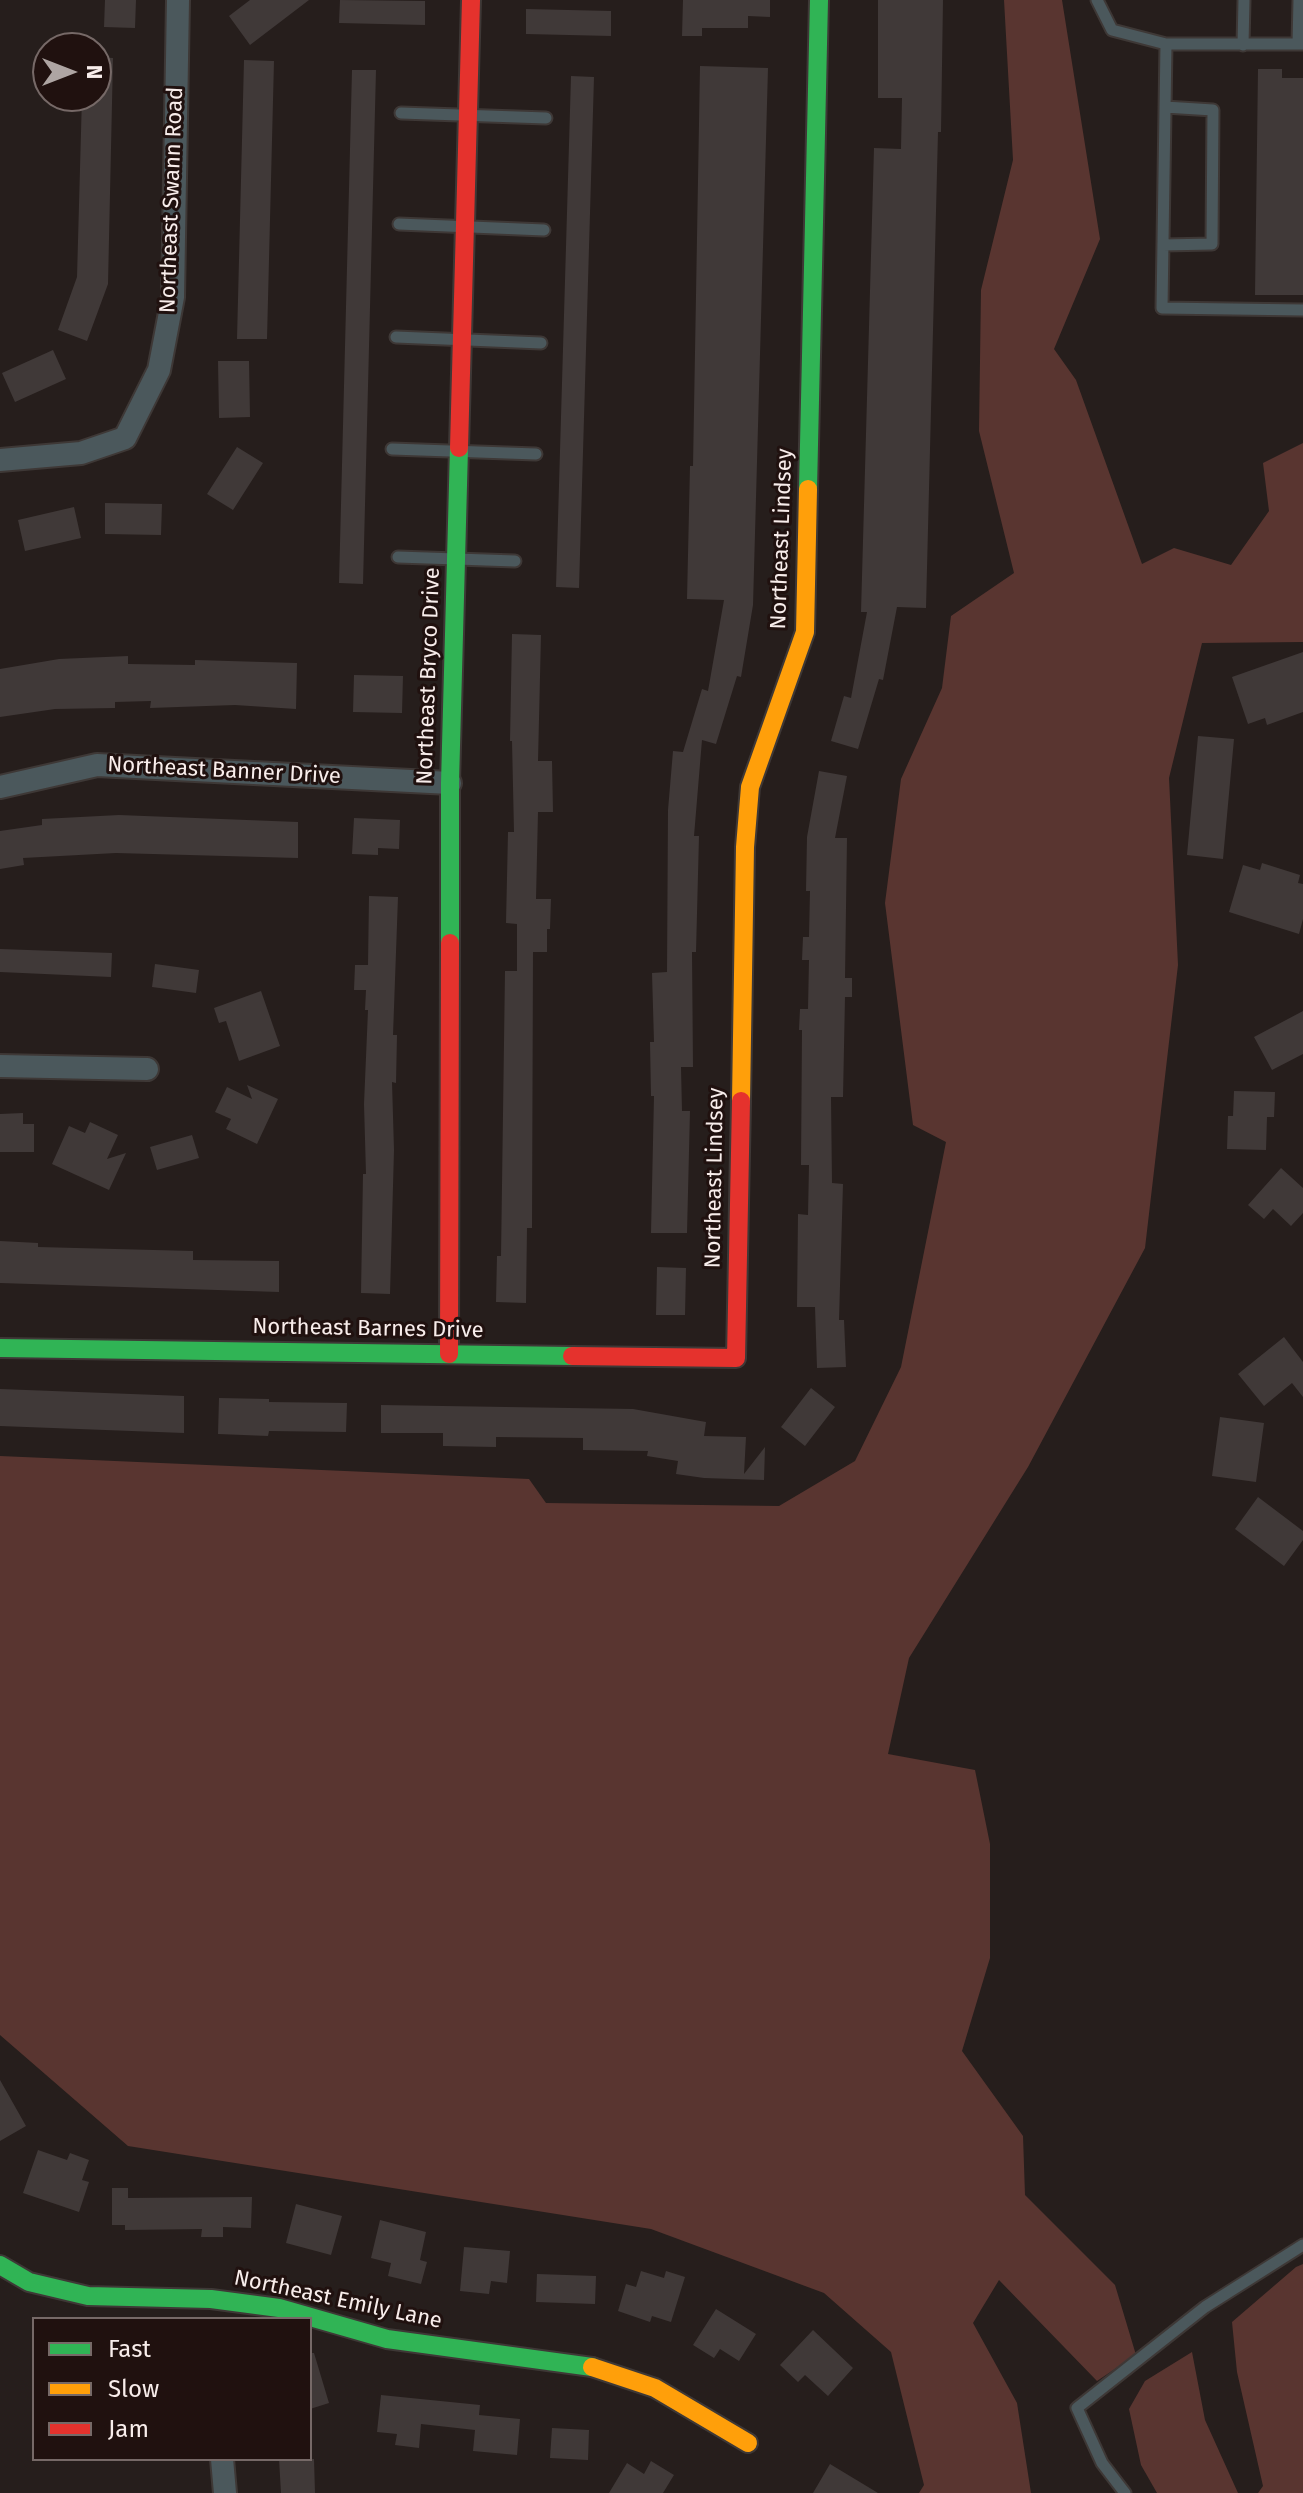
<!DOCTYPE html>
<html>
<head>
<meta charset="utf-8">
<style>
	body { margin:0 }
	#map { position:relative; width:1303px; height:2493px; overflow:hidden; background:#261e1c; font-family:"Fira Sans",sans-serif }
	canvas { display:block }
	.legend { position:absolute; left:32px; top:2317px; width:280px; height:144px; box-sizing:border-box; background:#20110f; border:2px solid #766967; margin:0; padding:10px 14px; list-style:none; font-size:24px; color:#f8edeb }
	.legend li { display:flex; align-items:center; gap:16px; height:40px }
	.legend b { width:40px; border:2px solid #766967 }
	.north { position:absolute; left:32px; top:32px; width:80px; height:80px; box-sizing:border-box; background:#20110f; border:2px solid #766967; border-radius:50%; rotate:90deg; font-size:22px; font-weight:700; line-height:32px; text-align:center; color:#f8edeb }
	.north::after { content:''; display:block; margin:auto; width:28px; height:36px; background:#aea5a3; clip-path:polygon(50% 0,100% 100%,50% 72%,0 100%) }
</style>
</head>
<body>
<div id="map">
<canvas width="1303" height="2493"></canvas>
<ul class="legend">
<li><b style="height:10px;background:#30b455"></b>Fast</li>
<li><b style="height:10px;background:#ff9f0a"></b>Slow</li>
<li><b style="height:10px;background:#e5322d"></b>Jam</li>
</ul>
<div class="north">N</div>
</div>
<script>
const ctx = document.querySelector('canvas').getContext('2d');
ctx.lineJoin = 'round';
function paint(path, color) {
  ctx.fillStyle = color;
  ctx.fill(path, 'evenodd');
}
function strokePath(path, color, width, dash) {
  ctx.strokeStyle = color;
  ctx.lineWidth = width;
  ctx.lineCap = dash ? 'butt' : 'round';
  ctx.setLineDash(dash || []);
  ctx.stroke(path);
}
function write(font, color, halo, rows, align = 'center') {
  ctx.font = font + ' "Fira Sans",sans-serif';
  ctx.lineWidth = 6;
  ctx.setLineDash([]);
  ctx.textBaseline = 'middle';
  ctx.strokeStyle = halo;
  ctx.fillStyle = color;
  for (const [text, x, y, turn = 0] of rows) {
    ctx.save();
    ctx.translate(x, y);
    ctx.rotate((+turn || 0) * Math.PI / 180);
    ctx.textAlign = isNaN(turn) ? turn : align;
    if (halo) ctx.strokeText(text, 0, 0);
    ctx.fillText(text, 0, 0);
    ctx.restore();
  }
}
paint(new Path2D(`
	M1004,0H1062L1100,239L1054,349L1076,380L1142,564L1174,548L1231,565L1269,511L1263,463L1303,443V642L1202,643L1169,778L1178,965L1145,1248L1028,1467L909,1658L888,1754L975,1770L990,1844V1958L962,2051L1023,2136L1025,2195L1115,2285L1136,2355L1097,2381L999,2280L973,2323L1017,2403L1031,2493H919L924,2485L891,2352L824,2293L651,2229L128,2146L0,2035V1456L529,1479L546,1503L779,1506L855,1461L901,1367L946,1142L913,1125L885,903L901,779L942,688L951,616L1014,573L979,431L981,290L1013,160Z
	M1303,2264V2493H1258L1263,2486L1237,2372L1232,2322L1296,2267Z
	M1192,2352L1205,2420L1238,2493H1157L1141,2465L1129,2409L1145,2381Z`), '#593530');
paint(new Path2D(`
	M105,0H136L135,28L104,27Z
	M250,0H309L250,45L229,16Z
	M340,0L425,1V25L339,23Z
	M683,0H770V17L748,16V28H702V36H682Z
	M878,0H943L941,132H938L926,608L897,607L883,680L879,679L858,749L831,741L844,696L851,698L867,612H861L874,148L901,149L902,98H878Z
	M526,9L611,11V36L526,34Z
	M96,57L113,58L108,284L87,341L58,330L77,277L82,96H96Z
	M244,60L274,61L267,339H237Z
	M700,66L768,68L753,605L741,677L737,676L716,744L702,740L694,836H699L696,952H692L693,1067H681L682,1111H690L687,1233H651L654,1096H651L650,1042H654L652,973L667,972L668,810L673,751L683,752L702,689L708,691L724,600L687,599L690,466H693Z
	M1258,69H1282V78H1303V295H1255Z
	M352,70H376L363,584L339,583Z
	M571,76L594,77L579,588L556,587Z
	M53,350L66,379L15,402L2,373Z
	M218,361H249L250,417L219,418Z
	M237,447L263,463L233,510L207,494Z
	M105,503L162,504L161,535L105,534Z
	M74,507L81,538L25,551L18,520Z
	M512,634L541,635L538,761H552L553,812H538L536,899H551L550,929H547V952H533L532,1228H527L526,1303L496,1302L497,1256H501L505,971H517V924L506,923L508,832H514L512,741H510Z
	M1303,652V712L1267,725L1265,718L1248,724L1232,677Z
	M128,656V664L195,665V660L297,663L296,709L235,705L150,708L151,701L115,702V708L55,709L0,717V669L59,659Z
	M354,675L403,676L402,713L353,712Z
	M1198,736L1234,739L1223,859L1187,855Z
	M819,771L847,776L835,838H847L845,978H852V997H845L843,1097H831L832,1183L843,1184L839,1320H844L846,1367L817,1368L815,1307H797L798,1214L808,1215L809,1165H801L802,1030H799L800,1009H808L809,960H802L803,937H809L810,891H806L807,837Z
	M119,815L298,822V858L116,853L23,858L24,865L0,869V831L42,825V819Z
	M354,818L400,820L399,849L378,848V855L352,854Z
	M1262,863L1300,875L1298,883L1303,884V919L1299,934L1229,912L1243,865L1260,870Z
	M369,896L398,897L393,1035H397L396,1083L392,1082L394,1150L390,1294L361,1293L363,1174H366L364,1104L368,1010H365L366,990H354L355,965H368Z
	M0,949L112,953L111,977L0,972Z
	M155,964L199,970L196,993L152,987Z
	M261,991L280,1046L239,1061L226,1021L219,1023L214,1008Z
	M1303,1011V1054L1272,1070L1254,1037Z
	M247,1085L278,1099L257,1144L226,1129L231,1119L215,1112L227,1087L252,1099Z
	M1234,1091L1275,1092L1274,1117H1267L1266,1150L1227,1149L1228,1116H1233Z
	M23,1113V1124H34V1152H0V1114Z
	M90,1122L118,1135L107,1159L126,1153L109,1190L52,1164L69,1126L85,1133Z
	M192,1135L199,1158L157,1170L150,1147Z
	M1281,1168L1303,1188V1213L1291,1226L1273,1209L1264,1219L1248,1205Z
	M0,1241L38,1243V1247L193,1251V1260L279,1261V1292L0,1283Z
	M657,1267L686,1268L685,1315H656Z
	M1284,1337L1303,1362V1397L1292,1383L1264,1406L1238,1374Z
	M811,1388L835,1407L805,1446L781,1427Z
	M0,1389L184,1396V1433L0,1426Z
	M219,1398L269,1399V1402L347,1403L346,1432L269,1431L268,1436L218,1434Z
	M381,1405L633,1409L706,1422L704,1436L746,1437L744,1474L765,1447L764,1480L704,1478L676,1474L678,1461L647,1456L648,1451L583,1450V1438L496,1437V1447L443,1446V1433H381Z
	M1220,1417L1264,1423L1256,1482L1212,1476Z
	M1258,1497L1303,1531V1540L1284,1566L1235,1529Z
	M0,2080L26,2126L0,2141Z
	M38,2150L67,2160L70,2153L89,2160L82,2180L89,2182L79,2212L23,2193Z
	M112,2188H128V2198L252,2197L251,2228L223,2227V2237H201L202,2229L125,2230V2225H112Z
	M296,2204L342,2216L331,2255L286,2243Z
	M380,2220L426,2232L420,2260L427,2262L421,2284L388,2276L391,2263L371,2258Z
	M464,2247L510,2251L507,2283L491,2281L489,2294L460,2291Z
	M641,2271L664,2278L666,2271L685,2277L671,2322L652,2316L650,2322L618,2311L626,2284L636,2287Z
	M537,2274L596,2276L595,2304L536,2302Z
	M716,2309L756,2334L739,2361L720,2349L714,2358L693,2345Z
	M813,2330L853,2368L828,2396L805,2375L798,2382L780,2365Z
	M310,2353H314L329,2403L310,2409Z
	M381,2395L480,2405L479,2415L520,2419L517,2455L473,2451L475,2430L421,2424L419,2448L395,2445L397,2434L377,2432Z
	M552,2428L589,2430L588,2460L550,2458Z
	M279,2459H314L315,2493H281Z
	M651,2461L674,2475L663,2493H609L627,2463L644,2474Z
	M830,2464L878,2493H813Z`), '#403938');
const lane = new Path2D(`
	M1097,0L1112,30L1166,44H1303
	M1166,44L1162,308L1303,310
	M1298,44L1299,0
	M1243,45L1244,0
	M401,113L546,118
	M399,224L544,230
	M1163,245L1212,244L1213,110L1165,107
	M396,337L541,343
	M392,449L536,454
	M398,557L515,561
	M1125,2493L1102,2463L1077,2408L1205,2307L1303,2245`);
const street = new Path2D(`
	M0,460L81,453L125,438L159,370L173,297L178,0
	M0,787L97,765L450,783
	M0,1066L147,1069
	M222,2459L225,2493`);
const fast = new Path2D(`
	M808,489L819,0
	M450,943V783L459,448
	M0,1348L572,1356
	M0,2265L29,2282L88,2296L211,2299L279,2308L387,2339L592,2367`);
const slow = new Path2D(`
	M741,1101L745,847L750,787L805,632L808,489
	M592,2367L655,2388L748,2443`);
const jam = new Path2D(`
	M459,448L471,0
	M449,1354L450,943
	M572,1356L736,1358L741,1101`);
strokePath(lane, '#3e3836', 15);
strokePath(street, '#3e3836', 26);
strokePath(fast, '#3e3836', 22);
strokePath(slow, '#3e3836', 22);
strokePath(jam, '#3e3836', 22);
strokePath(lane, '#4b585c', 11);
strokePath(street, '#4b585c', 22);
strokePath(fast, '#30b455', 18);
strokePath(slow, '#ff9f0a', 18);
strokePath(jam, '#e5322d', 18);
write('22px', '#f8edeb', '#20110f', [
	["Northeast Swann Road",172,200,-88],
	["Northeast Lindsey",782,539,-88],
	["Northeast Bryco Drive",429,676,-88],
	["Northeast Banner Drive",224,771,3],
	["Northeast Lindsey",715,1178,-89],
	["Northeast Barnes Drive",368,1329,1],
	["Northeast Emily Lane",338,2300,12]
]);
</script>
</body>
</html>
